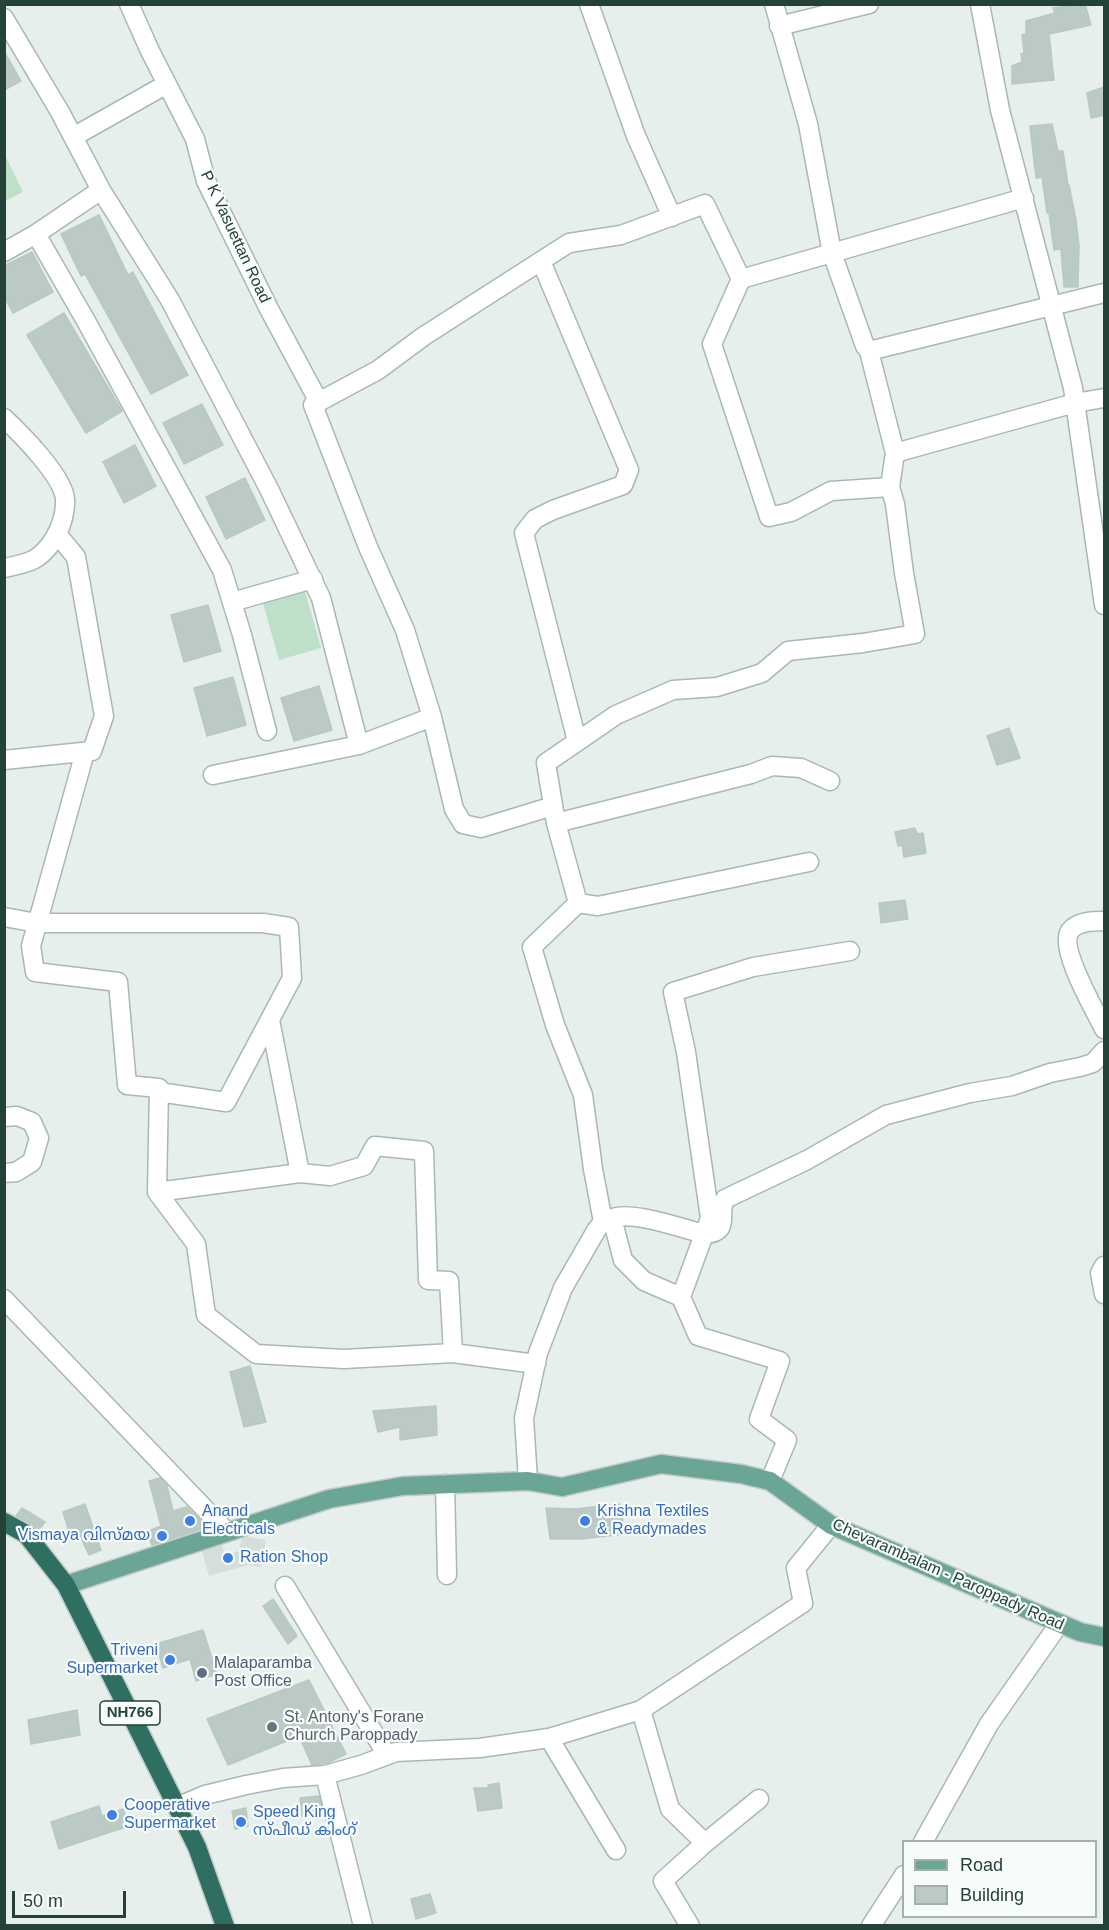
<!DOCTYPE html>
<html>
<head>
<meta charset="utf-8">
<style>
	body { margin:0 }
	#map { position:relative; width:1109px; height:1930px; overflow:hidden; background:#e6efeb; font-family:Arial,sans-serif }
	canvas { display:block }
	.frame { position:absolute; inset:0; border:6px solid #24423a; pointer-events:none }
	.legend { position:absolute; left:902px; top:1840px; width:195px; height:78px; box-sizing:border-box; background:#f7fbf9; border:2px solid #a3b1ad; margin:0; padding:8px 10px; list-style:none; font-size:18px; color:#24423a }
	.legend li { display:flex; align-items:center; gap:12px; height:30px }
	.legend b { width:30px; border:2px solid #a3b1ad }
	.scale { position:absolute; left:12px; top:1891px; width:114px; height:27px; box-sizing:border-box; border:3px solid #24423a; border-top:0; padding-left:8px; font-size:18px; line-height:21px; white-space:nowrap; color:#24423a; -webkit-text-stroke:4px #f7fbf9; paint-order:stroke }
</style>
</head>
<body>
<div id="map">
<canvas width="1109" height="1930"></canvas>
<div class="frame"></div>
<ul class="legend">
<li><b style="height:8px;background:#6aa596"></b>Road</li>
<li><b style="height:16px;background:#bbcac4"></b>Building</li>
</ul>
<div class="scale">50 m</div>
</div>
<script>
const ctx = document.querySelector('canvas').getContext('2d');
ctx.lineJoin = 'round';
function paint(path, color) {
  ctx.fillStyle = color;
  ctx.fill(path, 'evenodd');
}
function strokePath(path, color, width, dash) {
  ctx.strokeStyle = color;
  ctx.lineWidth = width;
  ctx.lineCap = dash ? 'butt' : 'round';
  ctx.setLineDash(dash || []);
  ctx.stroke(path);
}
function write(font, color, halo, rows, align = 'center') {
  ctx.font = font + ' Arial,"Noto Sans Malayalam",sans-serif';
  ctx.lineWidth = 4.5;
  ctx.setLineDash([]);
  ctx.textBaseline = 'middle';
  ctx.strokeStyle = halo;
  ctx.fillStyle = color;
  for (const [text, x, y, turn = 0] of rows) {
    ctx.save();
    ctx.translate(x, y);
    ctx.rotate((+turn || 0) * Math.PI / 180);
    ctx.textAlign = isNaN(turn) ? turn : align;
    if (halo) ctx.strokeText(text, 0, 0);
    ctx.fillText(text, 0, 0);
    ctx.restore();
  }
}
paint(new Path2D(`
	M242,1536L266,1540L261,1567L248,1565L209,1576L200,1545L220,1539L225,1555L239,1551Z`), '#d4dfda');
paint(new Path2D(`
	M4,153L23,192L5,201H4Z
	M301,577L321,648L279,660L259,589Z`), '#bfe0c8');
const building = new Path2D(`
	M1085,4L1091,25L1049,34L1054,80L1012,84V66L1022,62L1021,54L1024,53L1022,35L1026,34V21L1055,13L1053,8Z
	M4,51L21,81L4,90Z
	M1104,87V115L1091,118L1087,93Z
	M1052,124L1058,151H1063L1068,185H1069L1076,220L1079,246L1078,287H1064L1061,249L1054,250L1049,213H1047L1042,177L1036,178L1030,126Z
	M99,215L128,275L133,272L188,375L151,394L85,274L81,276L61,234Z
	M32,252L53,292L13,313L4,297V266Z
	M64,313L122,411L86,433L27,335Z
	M202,404L223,445L184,464L163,423Z
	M135,445L156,486L124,503L103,462Z
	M245,478L265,520L226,539L206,497Z
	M208,605L221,651L184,662L171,615Z
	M233,677L246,725L207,736L194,688Z
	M319,686L332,730L294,741L281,698Z
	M1009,728L1020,758L997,765L987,736Z
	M915,828L917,834L923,833L926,853L904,857L902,845L898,846L895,832Z
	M905,900L908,919L881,923L879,903Z
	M250,1366L266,1422L244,1427L230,1372Z
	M436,1406L437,1435L400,1440V1427L378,1432L373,1411Z
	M160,1478L167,1486L173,1511L187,1507L207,1527L152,1545L146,1532L161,1526L149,1481Z
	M85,1504L101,1550L89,1555L80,1536L69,1532L63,1512Z
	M620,1504L625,1534L581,1539H550L546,1508L575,1509Z
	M22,1508L45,1522L38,1531L32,1524L16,1516Z
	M273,1599L297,1636L288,1644L263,1606Z
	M203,1630L217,1674L196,1681L190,1659L163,1668L156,1644Z
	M309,1680L346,1754L327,1763L312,1765L299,1736L228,1765L207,1719Z
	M77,1710L80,1735L31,1744L28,1720Z
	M499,1783L502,1808L478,1811L474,1788H488V1785Z
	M319,1796L323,1813L302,1816L300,1798Z
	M99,1806L102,1816L123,1809L129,1826L59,1849L51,1822Z
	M246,1808L248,1826L235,1829L232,1811Z
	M430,1894L436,1913L416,1919L411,1899Z`);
paint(building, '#bbcac4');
strokePath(building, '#b8c9c2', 1.5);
const minor = new Path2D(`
	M129,4L150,51L195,139L206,181L269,309L319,402
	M589,4L636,136L672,217
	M774,4L808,124L832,253L865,346L869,351L895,453L1075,403L1104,398
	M980,4L1000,110L1073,388L1104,605
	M4,18L60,112L101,190L170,300L269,489L321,598L359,745L432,717
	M779,26L869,4
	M73,137L167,84
	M36,234L86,321L222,570L242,635L267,731
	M4,252L36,234L101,190
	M541,261L629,470L623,485L553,510L535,519L524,533L577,741
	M869,351L1104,293
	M4,418C21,434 63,476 65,499C66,512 61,528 54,539C40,561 29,563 4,568
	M890,487L895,453
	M232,602L313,579
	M85,752L31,946L35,972L118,982L127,1085L159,1088L157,1192L300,1173L330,1176L364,1166L375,1146L424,1151L428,1280L449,1281L453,1353
	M4,760L92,751L104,716L76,557L57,534
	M213,775L359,745
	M553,806L481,828L463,824L454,809L432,717L405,630L368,547L313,405L378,370L424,336L569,243L621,235L705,204L741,279L1024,198
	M556,823L751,774L772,766L801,768L830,781
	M578,903L598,906L809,862
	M4,917L37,923H263L289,927L292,978L226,1102L159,1092
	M1104,921C1094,921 1077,921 1070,931C1058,948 1096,1012 1104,1029
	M270,1020L300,1173
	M4,1117L17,1116L32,1122L39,1138L32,1162L16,1172L4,1173
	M157,1192L196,1244L206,1315L256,1354L344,1359L453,1353L536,1364
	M612,1218C635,1211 680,1228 704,1234C732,1233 717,1214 725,1199L807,1160L886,1115L970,1093L1012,1086L1050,1073L1080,1067L1093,1063L1104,1051
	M603,1222L612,1218L623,1260L644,1281L681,1297L698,1336L780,1361L759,1419L787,1440L770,1481
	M1104,1266L1100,1273L1104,1294
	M681,1297L710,1218L686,1052L673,992L753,967L850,951
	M4,1299L227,1532
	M528,1481L524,1418L538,1353L563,1288L597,1229L603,1222L593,1169L583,1095L555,1025L532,947L578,903L556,823L546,763L616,715L673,690L717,687L762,673L788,651L863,643L915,634L904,573L895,504L890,487L831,491L791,512L769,517L712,344L741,279
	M445,1484L447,1575
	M285,1586L387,1755
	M549,1738L641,1710
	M325,1775L363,1926
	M177,1807L205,1795L246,1785L283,1778L325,1775L361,1765L396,1752L480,1748L549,1738L616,1850
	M923,1842L989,1724L1059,1624
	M705,1843L670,1809L641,1710L803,1603L796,1568L831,1525
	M690,1926L663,1881L705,1843L759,1799
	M871,1926L904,1875`);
const major = new Path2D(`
	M66,1585L329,1499L403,1486L528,1481L562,1487L661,1464L741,1474L770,1481L831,1525L1080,1632L1104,1637`);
const highway = new Path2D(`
	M4,1522L26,1534L66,1585L197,1847L225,1926`);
strokePath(minor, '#a8b8b2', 21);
strokePath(major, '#c2cac8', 21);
strokePath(highway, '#c2cac8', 21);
strokePath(minor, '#fff', 18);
strokePath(major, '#6aa596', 18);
strokePath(highway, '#2f6f62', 18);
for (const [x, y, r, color] of [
	[190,1521,6,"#3f7fe0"],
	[585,1521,6,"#3f7fe0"],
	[162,1536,6,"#3f7fe0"],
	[228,1558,6,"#3f7fe0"],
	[170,1660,6,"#3f7fe0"],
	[202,1673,6,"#5c6f8a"],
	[272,1727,6,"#6b7280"],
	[112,1815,6,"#3f7fe0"],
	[241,1822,6,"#3f7fe0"]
]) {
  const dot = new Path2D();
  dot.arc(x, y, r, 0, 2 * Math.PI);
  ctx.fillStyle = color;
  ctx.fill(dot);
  strokePath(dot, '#f7fbf9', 2);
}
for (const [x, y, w] of [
	[130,1713,60]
]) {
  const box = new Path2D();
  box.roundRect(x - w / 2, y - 12, w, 24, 4.5);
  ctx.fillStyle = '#f7fbf9';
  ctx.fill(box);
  strokePath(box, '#24423a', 1.5);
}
write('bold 15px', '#24423a', null, [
	["NH766",130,1713]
]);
write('16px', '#24423a', '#f7fbf9', [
	["P K Vasuettan Road",235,237,65],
	["Chevarambalam - Paroppady Road",948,1575,24]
]);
write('16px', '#366cbe', '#f7fbf9', [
	["Anand",202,1512],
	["Electricals",202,1530],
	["Krishna Textiles",597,1512],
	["& Readymades",597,1530],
	["Vismaya വിസ്മയ",150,1536,"right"],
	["Ration Shop",240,1558],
	["Triveni",158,1651,"right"],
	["Supermarket",158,1669,"right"],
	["Cooperative",124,1806],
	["Supermarket",124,1824],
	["Speed King",253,1813],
	["സ്പീഡ് കിംഗ്",253,1831]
], 'left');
write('16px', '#4e5e75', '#f7fbf9', [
	["Malaparamba",214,1664],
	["Post Office",214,1682]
], 'left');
write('16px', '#5b616d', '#f7fbf9', [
	["St. Antony's Forane",284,1718],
	["Church Paroppady",284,1736]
], 'left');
</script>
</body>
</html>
